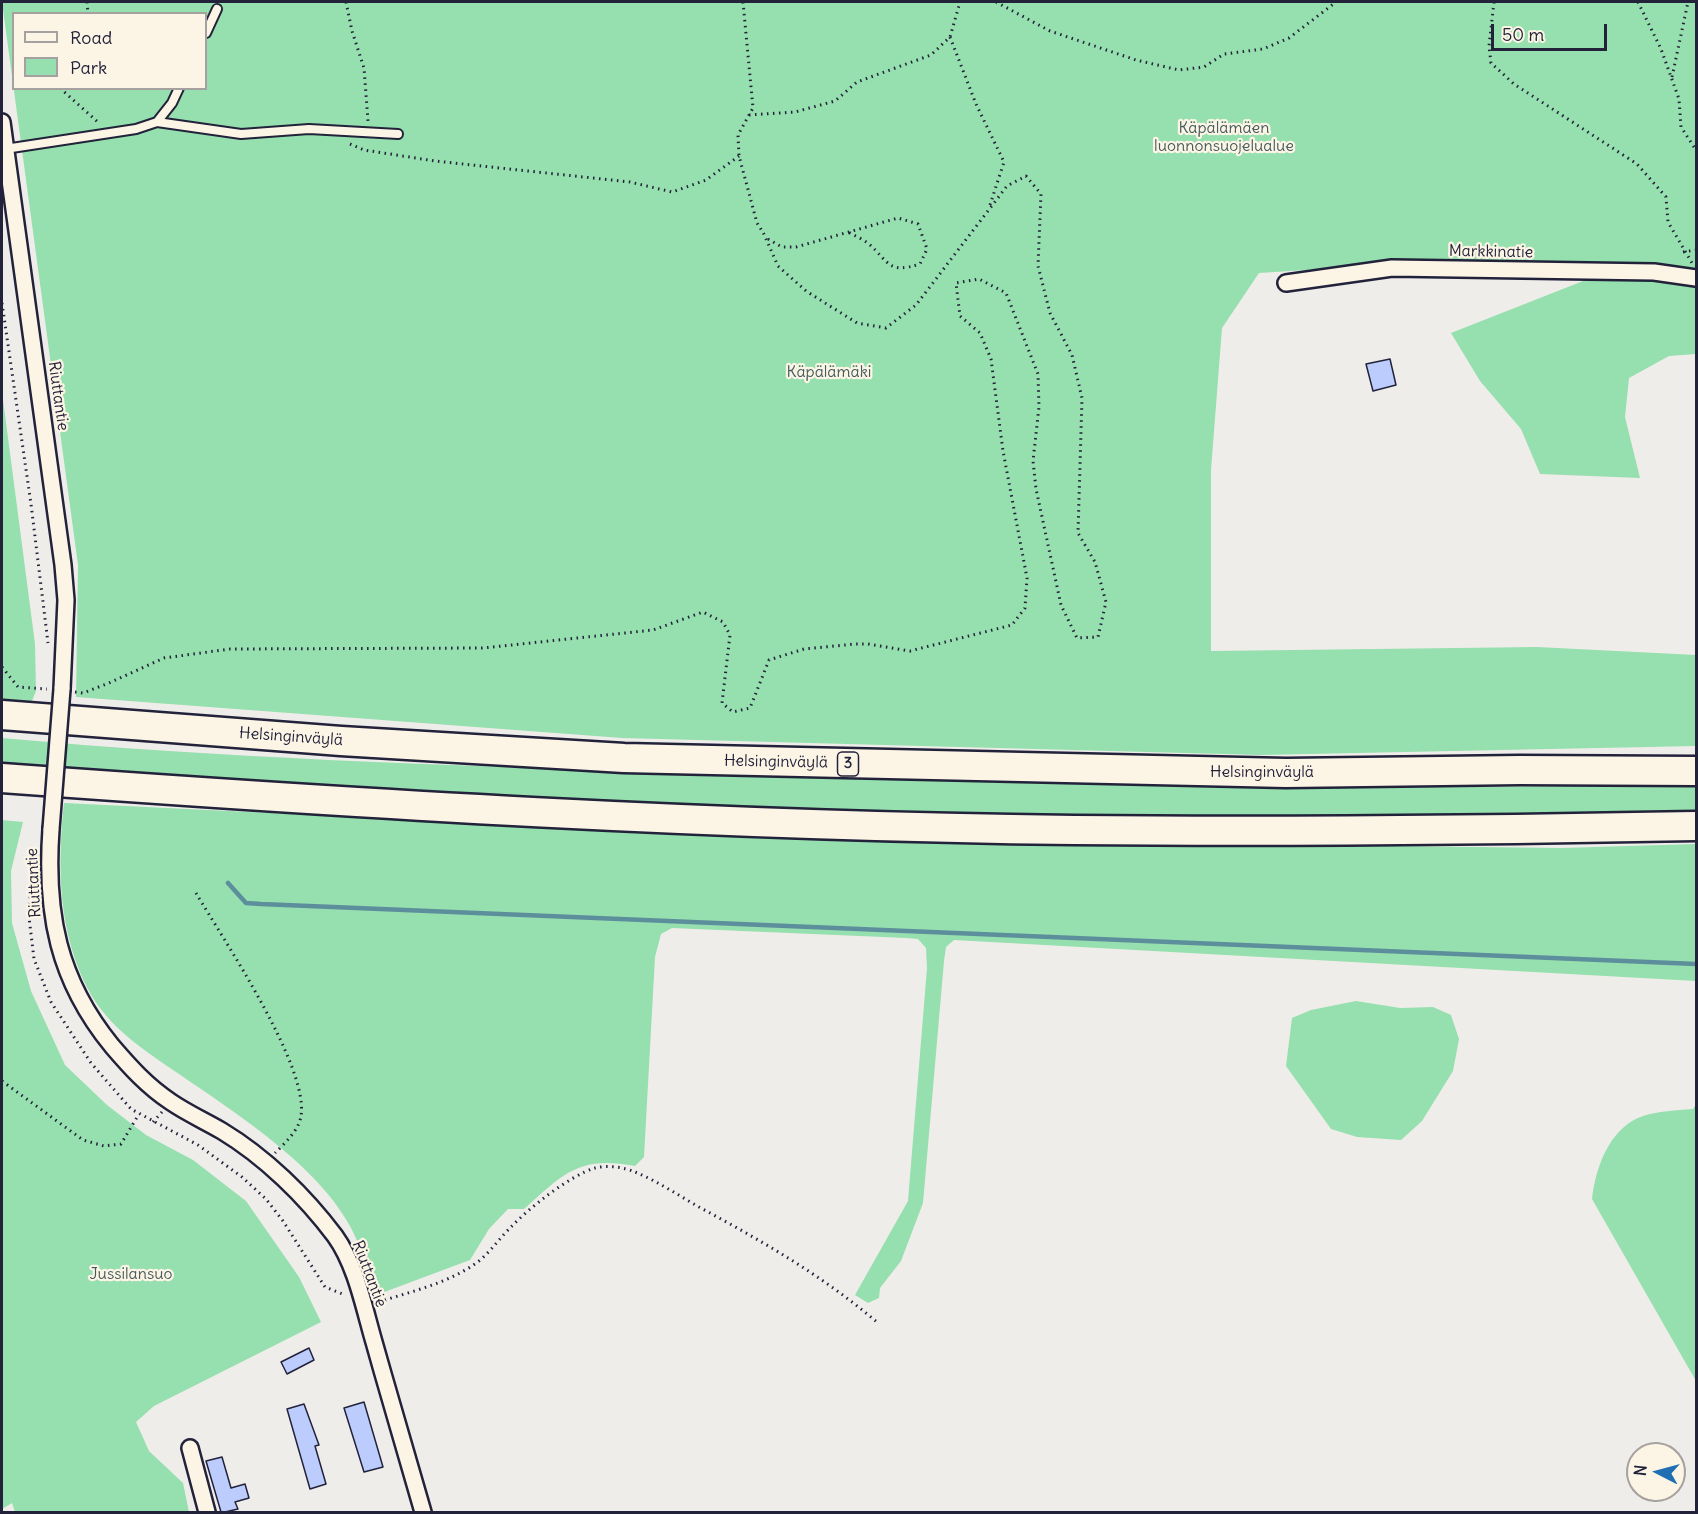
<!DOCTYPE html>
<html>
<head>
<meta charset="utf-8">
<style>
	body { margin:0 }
	#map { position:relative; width:1698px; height:1514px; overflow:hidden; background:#efedea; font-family:Delius,sans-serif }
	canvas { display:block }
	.frame { position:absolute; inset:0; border:3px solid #22223b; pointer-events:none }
	.legend { position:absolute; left:12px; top:12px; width:195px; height:78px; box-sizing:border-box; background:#fcf5e5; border:2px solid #a5a1a1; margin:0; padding:8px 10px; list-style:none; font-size:18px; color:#22223b }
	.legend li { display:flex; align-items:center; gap:12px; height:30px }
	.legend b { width:30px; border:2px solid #a5a1a1 }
	.north { position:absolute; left:1626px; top:1442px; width:60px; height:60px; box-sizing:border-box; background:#fcf5e5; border:2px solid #a5a1a1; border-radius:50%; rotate:276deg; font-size:16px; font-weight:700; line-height:24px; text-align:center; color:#22223b }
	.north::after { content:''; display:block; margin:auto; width:21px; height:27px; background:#1f6fb2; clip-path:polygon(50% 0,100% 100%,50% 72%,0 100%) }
	.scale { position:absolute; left:1491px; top:24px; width:116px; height:27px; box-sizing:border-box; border:3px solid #22223b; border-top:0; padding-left:8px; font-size:18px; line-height:21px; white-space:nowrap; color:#22223b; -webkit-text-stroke:4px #fcf5e5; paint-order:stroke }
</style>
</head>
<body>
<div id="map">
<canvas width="1698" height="1514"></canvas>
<div class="frame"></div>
<ul class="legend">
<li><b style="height:8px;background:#fcf5e5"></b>Road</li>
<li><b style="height:16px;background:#96dfae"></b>Park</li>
</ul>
<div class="north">N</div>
<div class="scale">50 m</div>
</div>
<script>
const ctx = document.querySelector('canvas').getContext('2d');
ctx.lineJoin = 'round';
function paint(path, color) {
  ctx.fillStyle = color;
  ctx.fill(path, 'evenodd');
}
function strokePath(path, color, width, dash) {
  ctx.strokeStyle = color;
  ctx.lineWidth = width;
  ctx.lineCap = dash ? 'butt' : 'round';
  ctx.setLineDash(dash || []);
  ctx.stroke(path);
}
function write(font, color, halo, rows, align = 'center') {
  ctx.font = font + ' Delius,sans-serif';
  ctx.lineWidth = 4.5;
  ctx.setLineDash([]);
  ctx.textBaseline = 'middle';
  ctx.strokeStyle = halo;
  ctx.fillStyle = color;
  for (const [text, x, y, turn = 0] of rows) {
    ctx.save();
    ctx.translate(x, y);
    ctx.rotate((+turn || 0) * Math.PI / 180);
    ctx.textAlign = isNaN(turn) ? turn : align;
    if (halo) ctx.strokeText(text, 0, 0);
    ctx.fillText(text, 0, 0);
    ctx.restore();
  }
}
paint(new Path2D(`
	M2,2H1696V354L1669,356L1629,378L1625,417L1640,478L1540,474L1521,429L1480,381L1451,333L1606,272L1464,260L1259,273L1222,328L1211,470V651L1537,647L1696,655V746L1260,755L622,738L76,697L78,565ZM14,14H206V88H14Z
	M2,392L35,644L36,691L32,701L26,704L2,703Z
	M2,738C219,758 438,765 657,772C1003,785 1350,791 1696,784V815C1438,819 1180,823 921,816C614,807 308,786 2,767Z
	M64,803L476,823L957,841L1561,848L1696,844V981L954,940L946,947L944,961L923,1203L901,1261L880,1288L879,1298L868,1303L855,1295L908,1201L927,968L926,948L918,939L906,938L672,928L661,934L655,957L644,1157L635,1166C579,1155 563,1174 524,1209H508L489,1229L470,1260L371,1297C367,1281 365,1264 360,1248C334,1174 238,1115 176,1072C145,1051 109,1027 90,993C58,934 57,867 64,803Z
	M2,820L23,822L11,871L12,923L31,991L65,1065L107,1105L146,1135L193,1160L246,1201L299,1277L321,1322L154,1406L136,1422L149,1451L183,1483L189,1512H15L12,1503L2,1509Z
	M1356,1001L1400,1008L1433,1007L1451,1015L1459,1039L1453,1071L1422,1121L1401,1140L1357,1137L1331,1129L1286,1066L1292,1018L1311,1010Z
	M1696,1104V1381L1592,1199C1596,1164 1612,1122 1650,1114C1664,1111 1679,1110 1693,1109Z`), '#96dfae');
strokePath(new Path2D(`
	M228,883L246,903L261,904L1696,964`), '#5d8e9c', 4.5);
const building = new Path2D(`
	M1390,359L1396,385L1373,391L1366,364Z
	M309,1348L314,1360L287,1374L281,1362Z
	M364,1402L383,1467L364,1472L344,1408Z
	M304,1404L319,1445L315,1446L326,1484L310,1489L287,1409Z
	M222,1457L231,1488L245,1484L249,1498L235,1502L238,1509L225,1512H221L206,1461Z`);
paint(building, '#bcccfc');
strokePath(building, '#22223b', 1.5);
const service = new Path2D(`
	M206,33L217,9
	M157,122L241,134L309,129L398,134
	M5,149L136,129L157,122L172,103L179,88`);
const minor = new Path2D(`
	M2,122L63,565L66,600L62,689
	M1286,283L1392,268L1654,272L1696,278
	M51,829C45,913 58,980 112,1046C130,1067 147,1086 171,1102C187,1113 205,1121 222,1131C265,1157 305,1196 335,1236C356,1265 364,1308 374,1342C390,1399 407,1456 423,1512
	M190,1448L207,1512`);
const motorway = new Path2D(`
	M2,715L341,741L624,758L1286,773L1520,770L1696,771
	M2,778C358,804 716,826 1074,830C1282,832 1489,830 1696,826`);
strokePath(service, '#22223b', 12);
strokePath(minor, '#22223b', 20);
strokePath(motorway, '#22223b', 33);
strokePath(new Path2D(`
	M87,2L88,14
	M346,2L352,31L364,68L368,121
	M743,2L753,108L738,135L739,156L757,223L764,234
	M996,2L1050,31L1136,60L1179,70L1204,67L1224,54L1263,49L1289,38L1336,2
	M1494,2L1489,46L1491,63L1514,84L1637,164L1666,197L1668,222L1692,263
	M1638,2L1661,49L1679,99L1681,127L1696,150
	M950,37L976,104L1004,162L990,205
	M1672,77L1688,2
	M60,88L99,123
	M749,115L795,112L835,101L857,82L931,55L950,37L960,2
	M350,144L364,150L435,161L630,182L672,192L706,180L739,156
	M768,239L782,247H796L898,218L918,224L927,249L920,264C888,274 890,263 869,244C863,239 855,236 848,232
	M1683,252L1696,250
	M2,303L31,504L48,643
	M2,667L18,687L47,689
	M75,692L83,693L109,683L164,658L230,649L483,648L653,630L703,612L723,622L730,635L722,703L733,712L750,708L769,660L804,649L855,644H868L910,651L1012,625L1025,608L1027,578L1003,451L991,359L980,333L960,316L956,283L979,279L1006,293L1038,374L1039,407L1033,461L1036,489L1061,605L1077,638L1098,637L1106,602L1095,562L1078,533L1082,398L1072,355L1050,313L1038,266L1041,194L1026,176L1007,186L916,305L886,328L857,323L806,291L778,266L763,232
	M33,849L29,917L34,959L51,1002L91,1063L131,1109L198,1145L242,1177L266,1199L283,1221L325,1287L345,1295
	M196,893C223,939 309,1066 301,1116C299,1130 285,1143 275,1153
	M2,1081L83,1140L104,1146L121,1144L139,1114
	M153,1122L162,1112
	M379,1302C412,1291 450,1283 479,1261C491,1251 499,1239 510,1228C529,1208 569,1176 595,1168C607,1165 624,1167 635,1172C657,1181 678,1195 699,1207C762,1241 823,1276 878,1323`), '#22223b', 3, [1.5, 4.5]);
strokePath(service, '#fcf5e5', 8);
strokePath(minor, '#fcf5e5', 15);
strokePath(motorway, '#fcf5e5', 28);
const minorBridge = new Path2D(`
	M51,829L62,689`);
strokePath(minorBridge, '#22223b', 20, []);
strokePath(minorBridge, '#fcf5e5', 15);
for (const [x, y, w] of [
	[848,764,21]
]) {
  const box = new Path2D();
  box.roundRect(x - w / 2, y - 12, w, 24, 4.5);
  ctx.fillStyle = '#fcf5e5';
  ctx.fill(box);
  strokePath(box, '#22223b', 1.5);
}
write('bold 15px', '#22223b', null, [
	["3",848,764]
]);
write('16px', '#455b5e', '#fcf5e5', [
	["Käpälämäen",1224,128],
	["luonnonsuojelualue",1224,146],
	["Käpälämäki",829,372],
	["Jussilansuo",131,1274]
]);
write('16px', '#22223b', '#fcf5e5', [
	["Markkinatie",1491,252,1],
	["Riuttantie",58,396,82],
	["Helsinginväylä",291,737,4],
	["Helsinginväylä",776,762,1],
	["Helsinginväylä",1262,772],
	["Riuttantie",34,883,-93],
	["Riuttantie",369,1274,69]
]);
</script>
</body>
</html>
